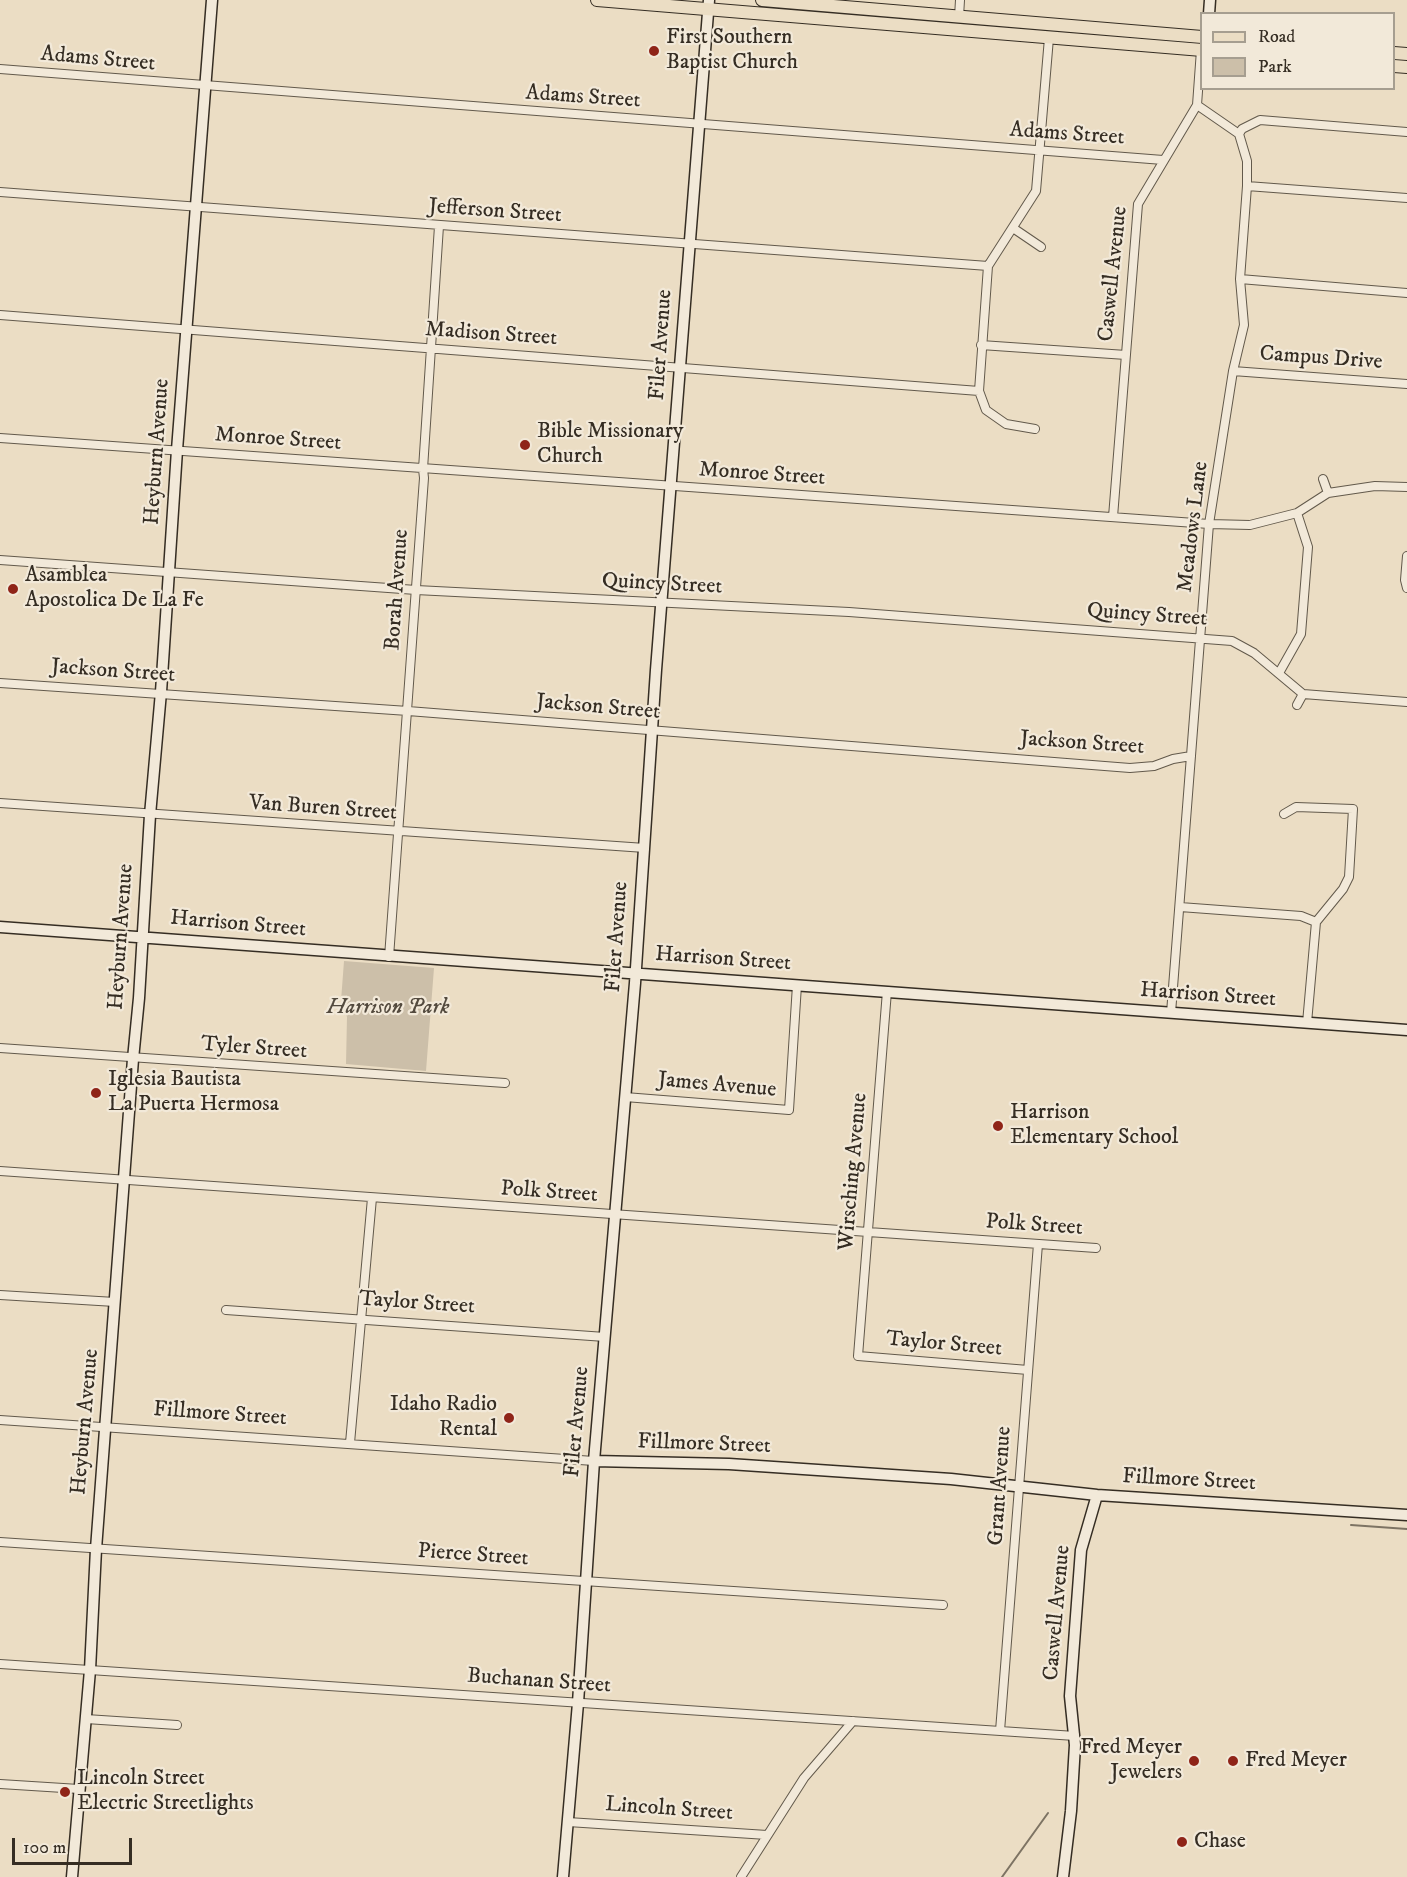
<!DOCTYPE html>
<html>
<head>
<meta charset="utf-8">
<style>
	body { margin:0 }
	#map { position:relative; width:1407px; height:1877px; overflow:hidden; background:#ebddc4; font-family:"IM FELL DW Pica",serif }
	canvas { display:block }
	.legend { position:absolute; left:1200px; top:12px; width:195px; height:78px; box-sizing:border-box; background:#f2e9d9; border:2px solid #a69e90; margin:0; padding:8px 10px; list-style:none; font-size:18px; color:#352d23 }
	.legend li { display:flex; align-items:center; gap:12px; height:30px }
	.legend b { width:30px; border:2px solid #a69e90 }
	.scale { position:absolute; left:12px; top:1838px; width:120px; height:27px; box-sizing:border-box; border:3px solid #352d23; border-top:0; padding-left:8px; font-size:18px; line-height:21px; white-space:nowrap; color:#352d23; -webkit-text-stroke:4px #f2e9d9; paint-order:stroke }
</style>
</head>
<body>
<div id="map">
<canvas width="1407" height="1877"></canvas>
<ul class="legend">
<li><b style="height:8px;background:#ebddc4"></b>Road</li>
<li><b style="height:16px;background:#ccbfa9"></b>Park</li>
</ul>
<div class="scale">100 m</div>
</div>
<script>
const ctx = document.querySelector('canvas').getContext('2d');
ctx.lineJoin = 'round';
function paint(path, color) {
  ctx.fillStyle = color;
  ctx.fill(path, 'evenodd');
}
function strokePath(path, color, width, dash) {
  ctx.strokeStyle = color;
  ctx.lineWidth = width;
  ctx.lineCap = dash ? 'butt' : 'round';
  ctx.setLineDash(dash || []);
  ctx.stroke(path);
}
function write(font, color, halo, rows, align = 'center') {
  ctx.font = font + ' "IM FELL DW Pica",serif';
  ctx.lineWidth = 4.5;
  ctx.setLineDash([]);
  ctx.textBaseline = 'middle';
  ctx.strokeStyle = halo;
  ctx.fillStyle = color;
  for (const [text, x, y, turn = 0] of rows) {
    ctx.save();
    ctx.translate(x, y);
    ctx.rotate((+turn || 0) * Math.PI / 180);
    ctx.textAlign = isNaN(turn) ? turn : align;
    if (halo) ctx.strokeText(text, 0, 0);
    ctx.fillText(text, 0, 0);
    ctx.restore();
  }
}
paint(new Path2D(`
	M344,961L434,968L426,1071L346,1064L347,1017L341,1001Z`), '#ccbfa9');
strokePath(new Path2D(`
	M1351,1525L1407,1529
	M1002,1877L1048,1813`), '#7d7363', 2);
const street = new Path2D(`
	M959,17L960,0
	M0,69L1163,160
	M1239,134L1242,129L1260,120L1407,132
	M1247,186L1407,198
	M0,192L988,266
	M1013,228L1041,247
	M1240,279L1407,293
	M0,315L979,391
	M981,345L1126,355
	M1233,371L1407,384
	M1035,429L1006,424L986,410L979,391L988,266L1036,191L1049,38
	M0,438L1209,524L1250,525L1297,513L1328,493L1375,486L1407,487
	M1323,479L1328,493
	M1113,517L1138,204L1197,105L1201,50
	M1407,556L1405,580L1407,588
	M0,560L416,590L849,612L1232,641L1254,653L1303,694L1407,702
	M1279,673L1301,634L1308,547L1297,513
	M0,683L408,711L1130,768L1154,766L1173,759L1191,756
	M1297,705L1303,694
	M0,803L645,848
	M1284,814L1296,807L1353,809L1349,877L1343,889L1316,922L1307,1023
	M1180,907L1301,916L1316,922
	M389,957L424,478L423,469L439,226
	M887,991L858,1356L1028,1370
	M1171,1013L1209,524L1233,371L1244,325L1240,279L1247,186V161L1239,134L1197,105
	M0,1048L505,1083
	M625,1097L789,1110L797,985
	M0,1171L1096,1248
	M0,1295L115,1302
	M226,1310L605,1337
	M0,1420L594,1461
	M350,1443L372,1198
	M0,1542L943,1605
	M0,1664L1075,1736
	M86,1719L177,1725
	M1000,1731L1038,1244
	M0,1784L79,1789
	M568,1822L767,1835
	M741,1877L804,1778L853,1721`);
const secondary = new Path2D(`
	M1209,14L1210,0
	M0,927L1407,1030
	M594,1461L729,1464L951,1479L1097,1495L1407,1515
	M72,1877L90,1670L96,1549L133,1059L139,998L150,815L161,692L177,450L212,0
	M563,1877L578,1703L594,1461L635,983L656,670L709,0
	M1063,1877L1071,1811L1075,1745L1070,1696L1081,1550L1097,1495`);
const primary = new Path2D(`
	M597,0L1202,50
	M762,0L1202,37
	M1394,53L1407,54
	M1394,66L1407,67`);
strokePath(street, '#62594b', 10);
strokePath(secondary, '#352d23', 13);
strokePath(primary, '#352d23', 14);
strokePath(street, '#f2e9d9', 8);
strokePath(secondary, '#f2e9d9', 10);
strokePath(primary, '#ebddc4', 12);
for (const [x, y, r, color] of [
	[654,51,6,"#8f2418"],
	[525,445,6,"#8f2418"],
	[13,589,6,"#8f2418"],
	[96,1093,6,"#8f2418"],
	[998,1126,6,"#8f2418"],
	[509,1418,6,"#8f2418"],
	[1194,1761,6,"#8f2418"],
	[1233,1761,6,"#8f2418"],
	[65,1792,6,"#8f2418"],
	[1182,1842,6,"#8f2418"]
]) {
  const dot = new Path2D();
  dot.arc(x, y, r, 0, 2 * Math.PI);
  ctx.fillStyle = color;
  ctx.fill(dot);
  strokePath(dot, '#f2e9d9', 2);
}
write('22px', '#352d23', '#f2e9d9', [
	["First Southern",666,38],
	["Baptist Church",666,63],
	["Bible Missionary",537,432],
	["Church",537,457],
	["Asamblea",25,576],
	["Apostolica De La Fe",25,601],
	["Iglesia Bautista",108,1080],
	["La Puerta Hermosa",108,1105],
	["Harrison",1010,1113],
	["Elementary School",1010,1138],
	["Idaho Radio",497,1405,"right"],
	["Rental",497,1430,"right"],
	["Fred Meyer",1182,1748,"right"],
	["Jewelers",1182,1773,"right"],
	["Fred Meyer",1245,1761],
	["Lincoln Street",77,1779],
	["Electric Streetlights",77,1804],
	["Chase",1194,1842]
], 'left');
write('22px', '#352d23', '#f2e9d9', [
	["Adams Street",98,60,5],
	["Adams Street",583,98,4],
	["Adams Street",1067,135,4],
	["Jefferson Street",495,212,4],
	["Caswell Avenue",1114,274,-84],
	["Madison Street",491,335,4],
	["Filer Avenue",662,345,-86],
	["Campus Drive",1321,359,4],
	["Monroe Street",278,440,4],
	["Heyburn Avenue",158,452,-86],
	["Monroe Street",762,475,4],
	["Meadows Lane",1194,527,-83],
	["Quincy Street",662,585,3],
	["Borah Avenue",398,590,-86],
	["Quincy Street",1147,616,4],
	["Jackson Street",113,672,4],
	["Jackson Street",598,708,5],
	["Jackson Street",1082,744,4],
	["Van Buren Street",323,809,4],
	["Harrison Street",238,925,5],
	["Heyburn Avenue",122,937,-86],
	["Filer Avenue",618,937,-86],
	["Harrison Street",723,960,4],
	["Harrison Street",1208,996,4],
	["Tyler Street",254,1049,4],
	["James Avenue",717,1086,5],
	["Wirsching Avenue",854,1172,-85],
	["Polk Street",549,1193,4],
	["Polk Street",1034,1226,4],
	["Taylor Street",417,1304,4],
	["Taylor Street",944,1345,5],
	["Fillmore Street",220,1415,4],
	["Heyburn Avenue",86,1422,-85],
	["Filer Avenue",578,1422,-85],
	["Fillmore Street",704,1445,2],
	["Fillmore Street",1189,1481,3],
	["Grant Avenue",1001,1486,-86],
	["Pierce Street",473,1556,4],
	["Caswell Avenue",1058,1613,-85],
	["Buchanan Street",539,1682,4],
	["Lincoln Street",669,1810,4]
]);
write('italic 22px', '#534a3e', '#f2e9d9', [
	["Harrison Park",388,1008]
]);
</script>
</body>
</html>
